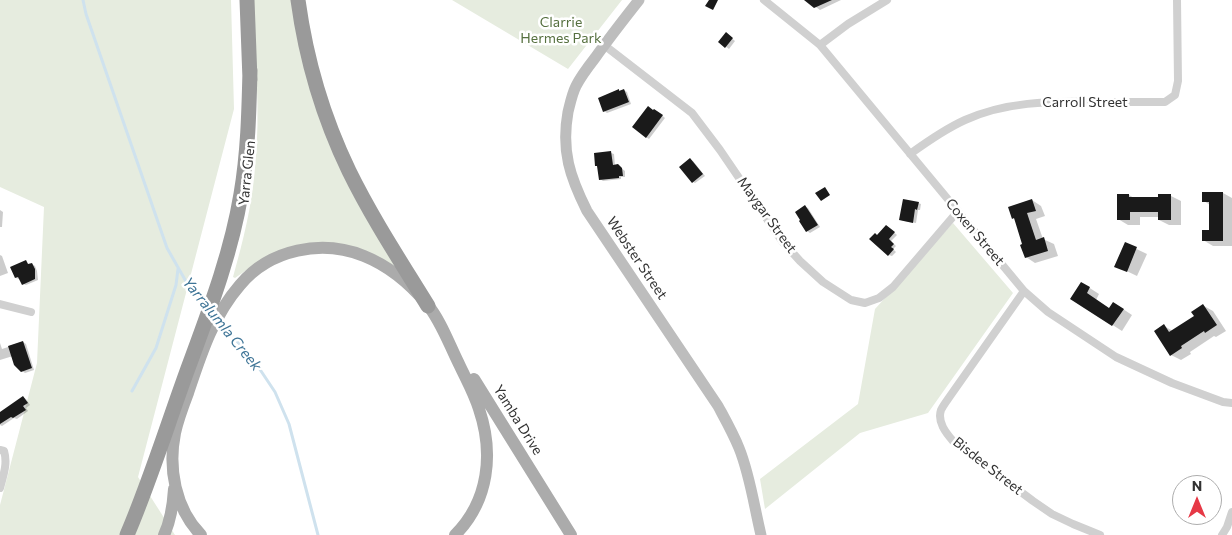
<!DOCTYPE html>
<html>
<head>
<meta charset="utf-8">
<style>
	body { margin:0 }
	#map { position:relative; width:1232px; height:535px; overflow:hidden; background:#fff; font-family:Commissioner,sans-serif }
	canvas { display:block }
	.north { position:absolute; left:1172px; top:475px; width:50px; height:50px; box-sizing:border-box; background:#fff; border:1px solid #adadad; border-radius:50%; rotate:0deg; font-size:14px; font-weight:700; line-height:20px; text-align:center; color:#333 }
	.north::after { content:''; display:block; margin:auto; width:18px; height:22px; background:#e63946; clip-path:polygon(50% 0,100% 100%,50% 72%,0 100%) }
</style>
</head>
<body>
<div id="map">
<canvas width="1232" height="535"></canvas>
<div class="north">N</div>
</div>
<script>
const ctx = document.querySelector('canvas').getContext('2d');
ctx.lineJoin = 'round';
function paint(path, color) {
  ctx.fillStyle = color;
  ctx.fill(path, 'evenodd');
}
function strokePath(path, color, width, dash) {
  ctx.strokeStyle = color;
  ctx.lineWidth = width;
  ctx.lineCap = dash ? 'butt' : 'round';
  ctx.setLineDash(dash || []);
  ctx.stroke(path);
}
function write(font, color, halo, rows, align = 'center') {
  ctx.font = font + ' Commissioner,sans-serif';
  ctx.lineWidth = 5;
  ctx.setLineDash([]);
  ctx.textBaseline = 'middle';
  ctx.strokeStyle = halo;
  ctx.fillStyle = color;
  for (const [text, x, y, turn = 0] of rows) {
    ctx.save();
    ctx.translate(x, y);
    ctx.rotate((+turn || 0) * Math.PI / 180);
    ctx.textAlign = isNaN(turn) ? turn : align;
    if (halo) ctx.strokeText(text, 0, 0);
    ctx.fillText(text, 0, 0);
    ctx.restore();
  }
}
paint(new Path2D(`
	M0,0H231L234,109L138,477L175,535H0V505L37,363L44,207L0,187Z
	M252,0H292L296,30L400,273L335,246L248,269L235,278L233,277C243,241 252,206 255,168C261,112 255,56 252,0Z
	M452,0H622L568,69Z
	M953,223L1013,293L928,413L860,433L765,509L760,479L858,404L875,309Z`), '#e6ecdf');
paint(new Path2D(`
	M806,0H841L820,10Z
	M729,36L735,41L729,49L720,42Z
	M619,90L621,91L624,90L627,92L631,104L607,113L604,111Z
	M651,110L658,112L665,118L649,139L646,137Z
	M611,153L614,154L615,166L621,168L625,171V177H621V179L603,181L600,179Z
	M690,160L693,161L705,176L695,183L693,182Z
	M1223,193L1232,198V246H1213L1203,240L1210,231V205L1204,201Z
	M1129,195L1134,198H1159L1171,196L1181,201V225H1169L1159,220V217H1140V225H1128L1118,219Z
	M1032,200L1041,206L1045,216L1036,219L1043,239L1054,244L1058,256L1035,263L1026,257L1024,245L1016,220L1013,218Z
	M918,203L921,204L920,210H918L916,223L904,221L901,220Z
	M805,207L808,208L820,227L810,233L807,231L800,221Z
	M0,210L3,212L2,227H0Z
	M889,228L897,235L891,241L896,246L893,249L896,252L892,256L889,255L878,236Z
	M1126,244L1147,254L1137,276L1116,266Z
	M0,255L2,256L8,273L0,276Z
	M26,262L29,265L32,264L35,266L37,271L38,280L26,285L23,284L21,279H19L16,278Z
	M1082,283L1099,294L1096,300L1110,309H1123L1132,315L1122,331L1072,299Z
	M1204,306L1213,311L1226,331L1216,337L1214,336L1190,352L1191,354L1181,360L1171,355L1164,326L1173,331L1196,316Z
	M23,342L26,344L34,370L25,373L22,371L13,356L0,360V343L2,349Z
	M23,397L26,399L30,405L26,408L28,411L17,419L14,418L2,426L0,425V413Z`), '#0003');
strokePath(new Path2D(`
	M83,0L86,14L167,248L188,285L206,305
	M220,321L257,365L275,392L289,424L318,535
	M132,391L156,348L176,285L178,269`), '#cfe2ee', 3);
paint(new Path2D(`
	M709,0H718L713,10L705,6Z
	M804,0H832L814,8Z
	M726,32L733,38L725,48L718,42Z
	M619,89V91L624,89L629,102L603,112L598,98Z
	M648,106L653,110L654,109L663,115L646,138L632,127Z
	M611,151L613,165L618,164L622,168L623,176H619V178L599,180L597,166H595L594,153Z
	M690,158L703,174L692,183L679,167Z
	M825,187L830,195L821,201L815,193Z
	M1202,192H1223V241H1202V230H1209V202H1202Z
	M1117,194H1129V197H1158V194H1171V220H1158V212H1130V220H1117Z
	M903,199L919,202L917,210L915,209L913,223L899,220Z
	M1032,199L1036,211L1027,213L1036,240L1044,237L1048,251L1025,258L1020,245L1022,244L1014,218L1012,219L1008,207Z
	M805,205L818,225L806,232L799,221L800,220L795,212Z
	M886,225L895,232L889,239L894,244L891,247L894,249L888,256L869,239L875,233L877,235Z
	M1125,242L1137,247L1127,272L1114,267Z
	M26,260L28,264L32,263L35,269V279L22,285L18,277L15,278L10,267Z
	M1081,282L1090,287L1087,293L1109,308L1113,302L1124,309L1112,326L1070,299Z
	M1203,304L1217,325L1205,333L1204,331L1181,346L1182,348L1170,356L1154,331L1164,324L1169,332L1194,316L1191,312Z
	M23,341L32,368L21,372L14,365L8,346Z
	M23,396L28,403L23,406L26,410L13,418L11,417L0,424V412Z`), '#1a1a1a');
strokePath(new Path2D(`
	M764,0L820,45L1024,291L1048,312L1116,357L1172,383L1223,402L1232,403
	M604,45L692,113L720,150L782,241L800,261L823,282L851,300L865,303L879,298L893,287L958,211
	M820,45L848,24L887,0
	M910,154C928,141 945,129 965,120C1005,102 1049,101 1092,102C1116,102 1141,102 1165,102L1175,95L1178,81L1177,0
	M1024,291L948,399C946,402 943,406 941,410C937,422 946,433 953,441L1033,501L1052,514L1073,524L1100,535
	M0,304L31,312
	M0,450L4,451C8,464 3,476 0,488
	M1222,535L1227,527L1232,512`), '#d0d0d0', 8);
strokePath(new Path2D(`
	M639,0C624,19 609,38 595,58C588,67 581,76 576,86C572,94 570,104 568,112C561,151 570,177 587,211L718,406C725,419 733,433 739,448C750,475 754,506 761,535`), '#bdbdbd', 11);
strokePath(new Path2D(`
	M474,379L571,535
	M164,535C171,520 173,505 174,489
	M201,535C175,508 168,468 175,433C178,419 183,406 188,393C201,354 213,316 240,285C270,249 322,239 364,256C389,266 410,284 427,304C441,321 449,344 459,364C466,379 474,393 479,409C494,453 489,501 455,535`), '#ababab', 12);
strokePath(new Path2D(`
	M247,0L250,80
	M298,0C306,59 323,117 349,171C372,218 401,262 428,306
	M127,535C150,481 167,426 187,371C208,314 231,255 241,194C248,153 249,112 250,70`), '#9a9a9a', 15);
write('14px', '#56703f', '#fff', [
	["Clarrie",561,22],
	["Hermes Park",561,38]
]);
write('14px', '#333', '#fff', [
	["Carroll Street",1085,102],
	["Yarra Glen",247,173,-84],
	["Maygar Street",767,215,54],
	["Coxen Street",975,232,50],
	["Webster Street",637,258,56],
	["Yamba Drive",518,420,58],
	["Bisdee Street",988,466,38]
]);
write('italic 15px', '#3f7597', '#fff', [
	["Yarralumla Creek",222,324,51]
]);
</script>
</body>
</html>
